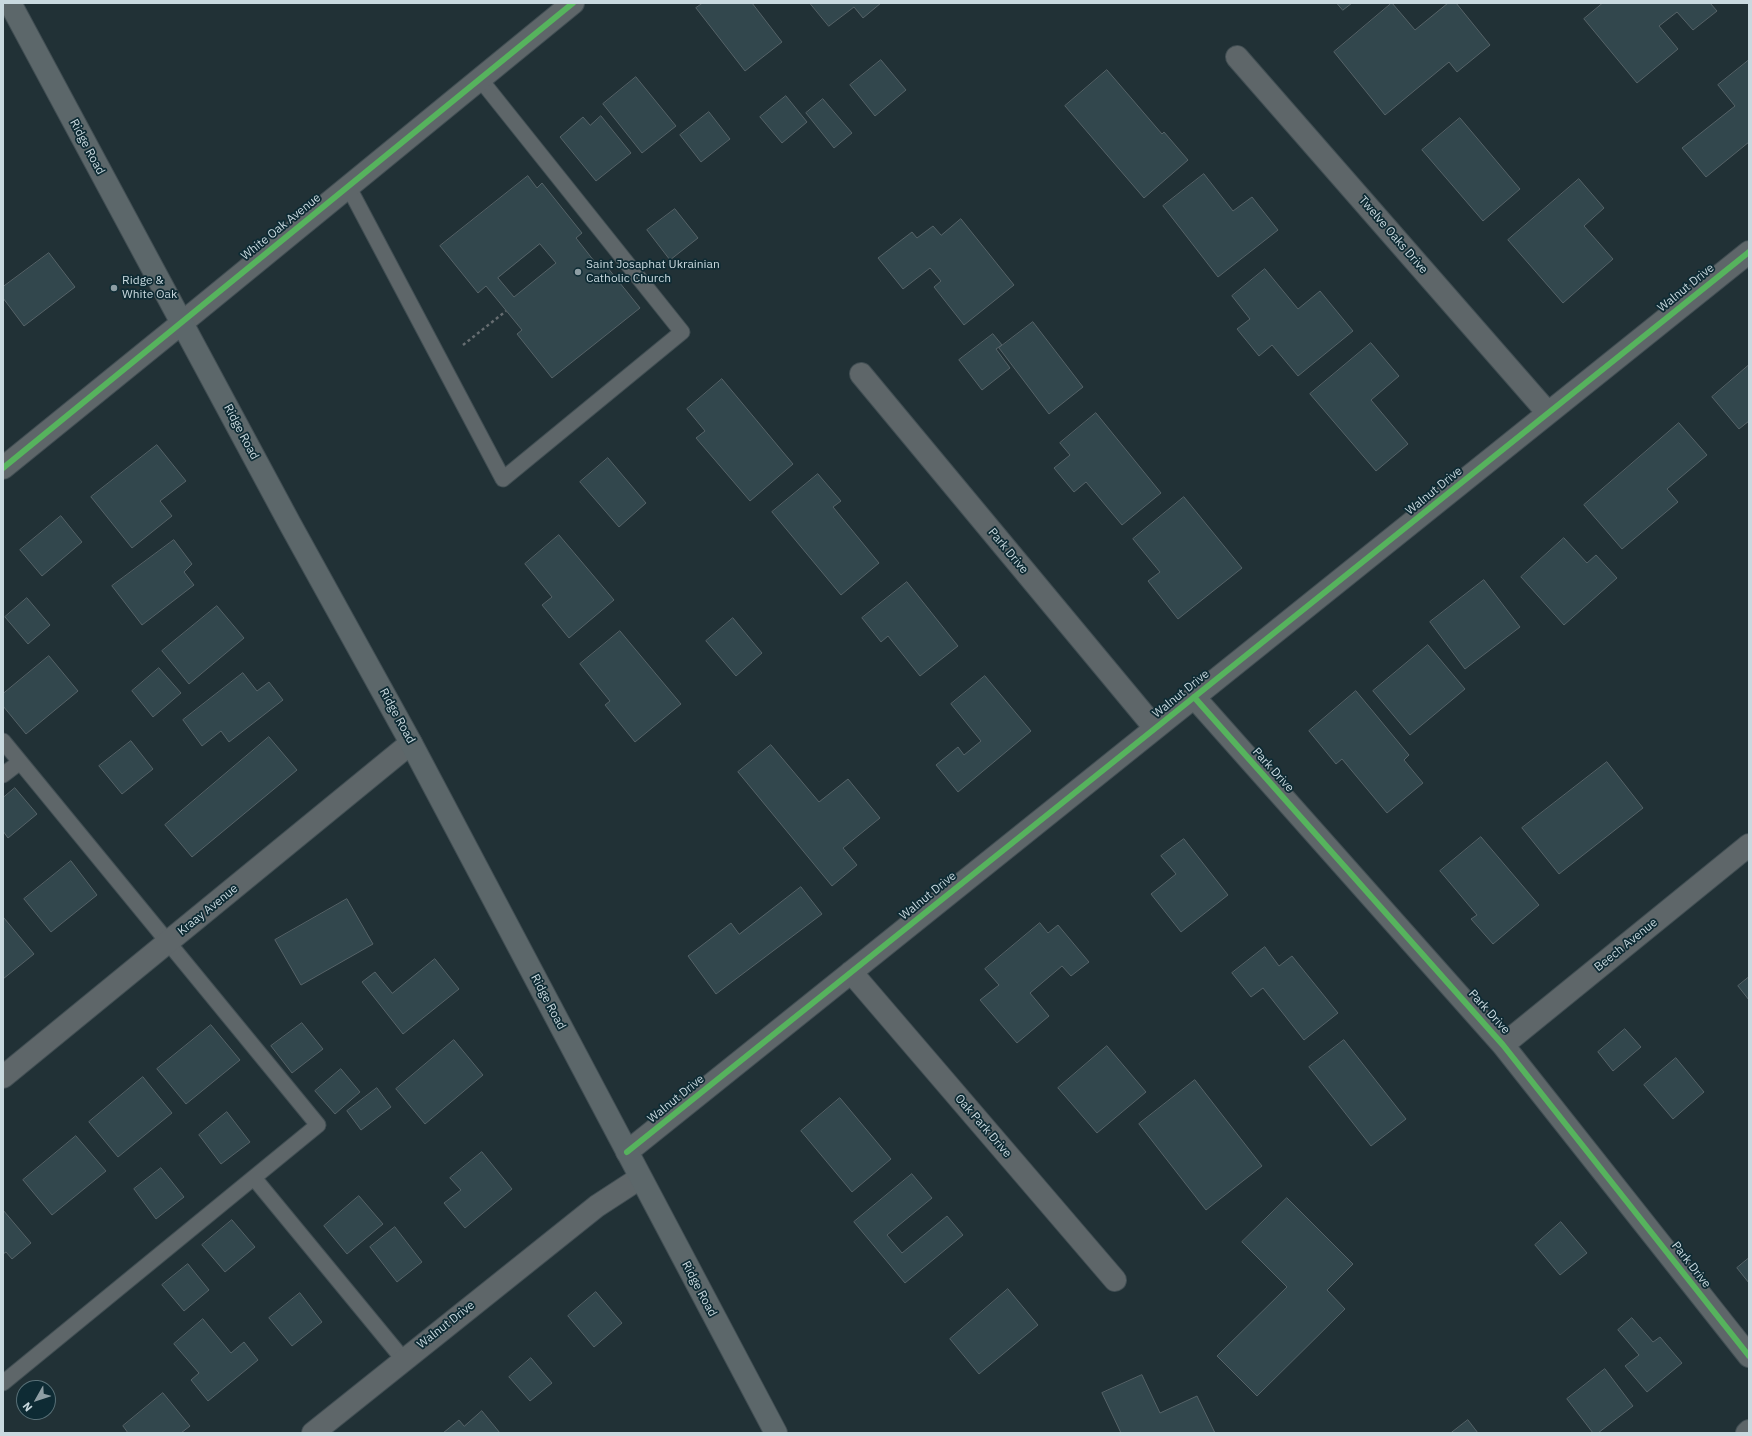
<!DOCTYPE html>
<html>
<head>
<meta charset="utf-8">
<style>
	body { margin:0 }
	#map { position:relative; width:1752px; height:1436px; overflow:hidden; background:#213136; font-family:"IBM Plex Sans",sans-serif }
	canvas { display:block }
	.frame { position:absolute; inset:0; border:4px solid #c9d9df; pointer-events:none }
	.north { position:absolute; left:16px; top:1380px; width:40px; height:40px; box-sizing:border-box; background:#0e2b34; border:1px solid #597178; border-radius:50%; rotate:231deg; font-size:11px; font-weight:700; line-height:16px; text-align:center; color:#c9d9df }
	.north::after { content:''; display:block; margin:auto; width:14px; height:18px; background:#8e9ea4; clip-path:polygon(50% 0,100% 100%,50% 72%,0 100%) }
</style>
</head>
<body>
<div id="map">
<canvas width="1752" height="1436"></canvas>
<div class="frame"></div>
<div class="north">N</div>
</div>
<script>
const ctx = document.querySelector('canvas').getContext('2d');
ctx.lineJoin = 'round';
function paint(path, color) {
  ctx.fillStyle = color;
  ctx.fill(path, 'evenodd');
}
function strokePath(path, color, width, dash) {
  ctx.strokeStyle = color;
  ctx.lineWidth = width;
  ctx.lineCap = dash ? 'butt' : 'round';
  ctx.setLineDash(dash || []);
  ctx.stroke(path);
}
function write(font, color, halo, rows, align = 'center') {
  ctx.font = font + ' "IBM Plex Sans",sans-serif';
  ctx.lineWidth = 3.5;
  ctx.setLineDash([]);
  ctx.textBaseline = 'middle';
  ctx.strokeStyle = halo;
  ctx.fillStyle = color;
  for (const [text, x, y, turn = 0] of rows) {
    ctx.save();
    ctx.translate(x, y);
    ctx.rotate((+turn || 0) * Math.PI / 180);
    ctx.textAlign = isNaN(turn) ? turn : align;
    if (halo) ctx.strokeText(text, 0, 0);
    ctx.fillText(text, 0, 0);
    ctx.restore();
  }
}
const building = new Path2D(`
	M703,3H752L782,42L745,71L696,8Z
	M810,3H881L863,18L854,7L829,26Z
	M1337,3H1352L1343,10Z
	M1392,3L1415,30L1448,3H1456L1490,45L1457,72L1449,62L1385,115L1334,52Z
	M1603,3H1710L1717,11L1693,30L1677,12L1659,26L1678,49L1637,83L1584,19Z
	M881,60L906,90L875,116L850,85Z
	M1749,60V142L1706,177L1682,148L1735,106L1718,85Z
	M1107,70L1162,134L1164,132L1188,160L1144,198L1065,106Z
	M636,77L676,126L642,153L603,104Z
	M786,96L807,122L782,143L760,117Z
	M823,99L852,133L834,148L806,113Z
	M709,112L730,139L701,162L680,135Z
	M601,116L631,153L596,181L560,137L583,117L590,125Z
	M1460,118L1520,189L1483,221L1422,150Z
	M1204,174L1233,211L1252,197L1278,230L1218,277L1163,206Z
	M528,176L537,188L542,183L582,233L576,238L598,266L603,262L640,308L552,378L517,334L522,330L486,286L478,293L440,246ZM540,244L556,263L514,297L498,278Z
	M1579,179L1604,208L1584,226L1613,259L1563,303L1508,240Z
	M675,209L698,238L670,260L647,230Z
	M961,219L1014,285L964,325L934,287L941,281L930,268L903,289L878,258L912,232L917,238L933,226L941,235Z
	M49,253L75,287L24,326L3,298V287Z
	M1265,269L1298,309L1320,291L1353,331L1298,376L1272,345L1259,356L1237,329L1250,319L1232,296Z
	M1033,322L1083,387L1049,414L999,348Z
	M993,334L1002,345L996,349L1010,368L982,390L959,360Z
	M1371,343L1399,376L1371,400L1408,444L1376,471L1310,394Z
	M1749,365V421L1739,429L1712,397Z
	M722,379L793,464L750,501L696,438L705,431L687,409Z
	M1096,413L1161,493L1122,525L1086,482L1074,492L1054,468L1070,455L1060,443Z
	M1679,423L1707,455L1667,489L1678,502L1622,549L1584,505Z
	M157,445L186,481L160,501L172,516L132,548L91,497Z
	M608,458L646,503L619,527L580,482Z
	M818,474L841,501L833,507L879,563L841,595L772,512Z
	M1184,497L1242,568L1178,619L1148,581L1160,572L1133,539Z
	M61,516L82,542L42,576L20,550Z
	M559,535L614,600L569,638L542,605L552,597L525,564Z
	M1564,538L1587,563L1596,555L1617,578L1564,625L1521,577Z
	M174,540L192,564L184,572L194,585L142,625L112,586Z
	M1484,580L1520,627L1465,669L1430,622Z
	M907,582L958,646L920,676L888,636L881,642L862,618Z
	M27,598L50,625L28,644L5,617Z
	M217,606L244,638L189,684L162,651Z
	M733,618L762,653L736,676L706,641Z
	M620,631L681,704L635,742L605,705L610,701L580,664Z
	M1428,645L1465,689L1410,735L1373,691Z
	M49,656L78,691L26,734L3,706V694Z
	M159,668L181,693L153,717L132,691Z
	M243,673L257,691L269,682L283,700L229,742L221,731L202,746L183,720Z
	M985,676L1031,731L958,792L936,765L958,747L964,755L981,741L951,704Z
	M1356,691L1409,755L1404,760L1423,783L1387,813L1342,759L1336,764L1309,731Z
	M269,737L297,770L192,857L165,825Z
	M131,741L153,769L122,794L99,766Z
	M771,745L819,802L848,779L880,818L843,848L857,865L832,886L738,772Z
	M1607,762L1643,808L1559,874L1522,828Z
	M15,788L37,814L8,838L3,831V798Z
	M1481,837L1539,905L1493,944L1471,919L1477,915L1440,871Z
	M1184,839L1228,895L1181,932L1151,894L1176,874L1161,856Z
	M71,861L97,895L51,932L24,899Z
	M801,887L822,914L716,994L688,956L731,923L739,934Z
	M347,899L373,944L301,985L275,940Z
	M4,918L34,954L3,979V920Z
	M1040,923L1048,933L1058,925L1089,962L1071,976L1062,966L1030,993L1049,1016L1017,1043L980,1000L999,985L985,969Z
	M1265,947L1279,966L1292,956L1338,1013L1304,1040L1263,988L1251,997L1232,973Z
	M435,959L459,989L403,1034L362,982L375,972L392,993Z
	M1749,977V1000L1738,986Z
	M302,1023L323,1049L292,1073L271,1046Z
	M211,1025L240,1060L186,1104L157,1069Z
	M1625,1029L1641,1047L1613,1071L1598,1052Z
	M454,1040L483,1075L425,1124L396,1089Z
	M1344,1040L1406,1119L1371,1146L1309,1067Z
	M1107,1046L1146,1092L1097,1133L1058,1088Z
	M1676,1058L1704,1092L1673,1119L1644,1085Z
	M341,1069L360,1092L335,1114L315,1091Z
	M143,1077L172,1113L118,1157L89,1122Z
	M1195,1080L1262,1166L1206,1210L1139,1124Z
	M377,1088L391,1107L361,1130L347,1111Z
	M840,1098L891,1159L852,1192L801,1131Z
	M227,1112L250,1142L221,1164L199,1135Z
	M76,1136L106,1171L52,1215L23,1180Z
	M482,1152L512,1189L465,1228L444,1203L461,1190L450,1178Z
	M161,1168L184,1197L156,1219L134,1189Z
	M912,1174L932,1198L887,1235L902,1253L947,1216L963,1235L905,1283L854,1222Z
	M359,1196L383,1224L347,1254L324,1226Z
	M1287,1198L1353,1264L1327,1290L1345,1309L1257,1396L1217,1356L1287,1287L1242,1242Z
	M3,1210L31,1243L12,1259L6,1252L3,1254Z
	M232,1220L255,1247L225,1272L202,1245Z
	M1561,1222L1587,1253L1560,1275L1535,1245Z
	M395,1227L422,1262L397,1282L370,1247Z
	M1749,1258V1283L1737,1268Z
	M188,1264L209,1290L184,1311L162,1285Z
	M1008,1289L1038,1325L979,1374L950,1339Z
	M596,1292L622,1323L594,1347L568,1316Z
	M300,1293L322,1322L292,1346L269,1318Z
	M1632,1318L1653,1342L1660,1337L1682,1363L1647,1392L1625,1366L1639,1355L1618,1330Z
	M203,1319L231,1353L244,1342L258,1360L208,1401L191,1380L199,1373L174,1344Z
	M531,1358L552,1383L530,1401L509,1377Z
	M1605,1369L1633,1406L1598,1433H1593L1567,1399Z
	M1142,1375L1160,1413L1197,1396L1215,1433H1121L1102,1393Z
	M163,1393L190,1426L181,1433H128L123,1426Z
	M482,1411L500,1433H443L459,1420L464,1426Z
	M1468,1420L1478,1433H1451Z`);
paint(building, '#32474d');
strokePath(building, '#566368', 1);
const service = new Path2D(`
	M348,186L503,479L682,332L480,79
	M3,741L318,1125L3,1383
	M3,775L20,762
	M254,1178L403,1359`);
const minor = new Path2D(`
	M1237,57L1548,413
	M861,374L1155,728
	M3,468L183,322
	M1194,697L1503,1045L1749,1356
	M851,972L1115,1280
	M1503,1045L1749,845
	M3,1077L411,743
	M627,1152L1749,252
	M313,1433L597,1206L640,1178
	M1747,1433L1749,1431`);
const tertiary = new Path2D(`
	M183,322L573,3`);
const primary = new Path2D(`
	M10,3L290,524L411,743L776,1433`);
strokePath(service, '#414e53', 17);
strokePath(minor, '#414e53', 24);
strokePath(tertiary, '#414e53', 24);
strokePath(primary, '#414e53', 24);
strokePath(new Path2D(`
	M463,345L506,311`), '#666d71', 2.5, [3, 3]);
strokePath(service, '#5e6669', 15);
strokePath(minor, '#5e6669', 22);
strokePath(tertiary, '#5e6669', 22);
strokePath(primary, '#5c676a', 22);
strokePath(new Path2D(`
	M3,468L573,3
	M1194,697L1503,1045L1749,1356
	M627,1152L1749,252`), '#56b35d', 6);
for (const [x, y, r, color] of [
	[578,272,4,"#8e9ea4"],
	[114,288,4,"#8e9ea4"]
]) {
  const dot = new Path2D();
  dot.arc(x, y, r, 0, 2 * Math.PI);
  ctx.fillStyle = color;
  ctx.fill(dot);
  strokePath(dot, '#0e2b34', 1.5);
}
write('12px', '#c9d9df', '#0e2b34', [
	["Ridge Road",87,147,62],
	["White Oak Avenue",281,227,-39],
	["Twelve Oaks Drive",1393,235,49],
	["Walnut Drive",1686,288,-39],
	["Ridge Road",241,432,62],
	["Walnut Drive",1434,491,-39],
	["Park Drive",1008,551,50],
	["Walnut Drive",1181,694,-39],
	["Ridge Road",397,716,61],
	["Park Drive",1273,770,48],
	["Walnut Drive",928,896,-39],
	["Kraay Avenue",208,910,-39],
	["Beech Avenue",1626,945,-39],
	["Ridge Road",548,1002,62],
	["Park Drive",1489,1012,48],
	["Walnut Drive",676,1099,-39],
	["Oak Park Drive",983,1126,49],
	["Park Drive",1691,1265,52],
	["Ridge Road",699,1289,62],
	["Walnut Drive",446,1325,-38]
]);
write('12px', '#c9d9df', '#0e2b34', [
	["Saint Josaphat Ukrainian",586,265],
	["Catholic Church",586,279],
	["Ridge &",122,281],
	["White Oak",122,295]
], 'left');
</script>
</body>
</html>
